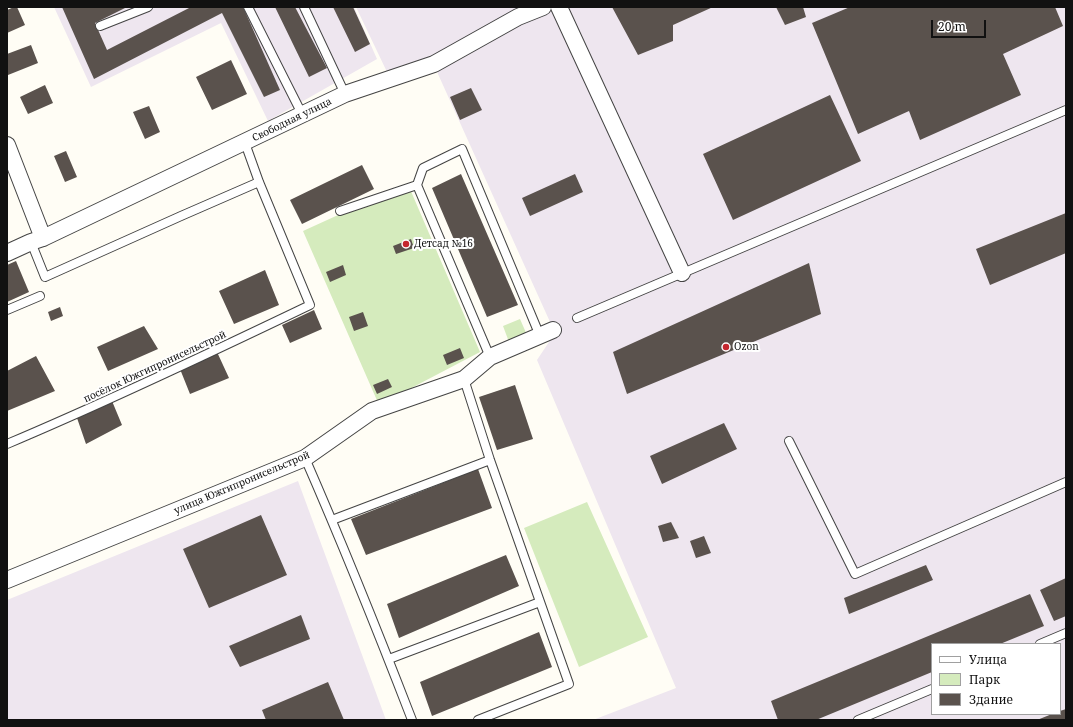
<!DOCTYPE html>
<html>
<head>
<meta charset="utf-8">
<style>
	body { margin:0 }
	#map { position:relative; width:1073px; height:727px; overflow:hidden; background:#fffdf5; font-family:"Noto Serif",serif }
	canvas { display:block }
	.frame { position:absolute; inset:0; border:8px solid #111; pointer-events:none }
	.legend { position:absolute; left:931px; top:643px; width:130px; height:72px; box-sizing:border-box; background:#fff; border:1px solid #a0a0a0; margin:0; padding:5px 7px; list-style:none; font-size:12px; color:#111 }
	.legend li { display:flex; align-items:center; gap:8px; height:20px }
	.legend b { width:20px; border:1px solid #a0a0a0 }
	.scale { position:absolute; left:931px; top:20px; width:55px; height:18px; box-sizing:border-box; border:2px solid #111; border-top:0; padding-left:5px; font-size:12px; line-height:14px; white-space:nowrap; color:#111; -webkit-text-stroke:3px #fff; paint-order:stroke }
</style>
</head>
<body>
<div id="map">
<canvas width="1073" height="727"></canvas>
<div class="frame"></div>
<ul class="legend">
<li><b style="height:5px;background:#fff"></b>Улица</li>
<li><b style="height:11px;background:#d5ebbd"></b>Парк</li>
<li><b style="height:11px;background:#5a524d"></b>Здание</li>
</ul>
<div class="scale">20 m</div>
</div>
<script>
const ctx = document.querySelector('canvas').getContext('2d');
ctx.lineJoin = 'round';
function paint(path, color) {
  ctx.fillStyle = color;
  ctx.fill(path, 'evenodd');
}
function strokePath(path, color, width, dash) {
  ctx.strokeStyle = color;
  ctx.lineWidth = width;
  ctx.lineCap = dash ? 'butt' : 'round';
  ctx.setLineDash(dash || []);
  ctx.stroke(path);
}
function write(font, color, halo, rows, align = 'center') {
  ctx.font = font + ' "Noto Serif",serif';
  ctx.lineWidth = 4;
  ctx.setLineDash([]);
  ctx.textBaseline = 'middle';
  ctx.strokeStyle = halo;
  ctx.fillStyle = color;
  for (const [text, x, y, turn = 0] of rows) {
    ctx.save();
    ctx.translate(x, y);
    ctx.rotate((+turn || 0) * Math.PI / 180);
    ctx.textAlign = isNaN(turn) ? turn : align;
    if (halo) ctx.strokeText(text, 0, 0);
    ctx.fillText(text, 0, 0);
    ctx.restore();
  }
}
paint(new Path2D(`
	M54,7H354L377,59L268,121L221,23L91,87Z
	M356,7H1066V720H593L676,688L537,360L555,333L433,63L387,72ZM932,644H1060V714H932Z
	M298,481L386,720H7V600Z`), '#eee6ef');
paint(new Path2D(`
	M410,189L480,352L379,405L303,231L393,190Z
	M520,319L527,335L509,342L503,326Z
	M587,502L648,637L579,667L524,528Z`), '#d5ebbd');
paint(new Path2D(`
	M14,7H17L25,25L7,33V10Z
	M62,7H127L95,23L107,50L191,7H243L280,90L264,97L222,13L94,79Z
	M275,7H295L327,68L309,77Z
	M333,7H353L370,44L355,52Z
	M612,7H713L673,25V41L638,55Z
	M776,7H803L806,17L785,25Z
	M850,7H1055L1063,26L1003,54L1021,95L920,140L909,111L858,134L812,23Z
	M31,45L38,63L8,75L7,72V54Z
	M231,60L247,94L212,110L196,77Z
	M45,85L53,103L28,114L20,97Z
	M471,88L482,110L460,120L450,97Z
	M830,95L861,161L733,220L703,154Z
	M149,106L160,132L145,139L133,112Z
	M66,151L77,177L65,182L54,156Z
	M362,165L374,189L302,224L290,200Z
	M461,174L518,305L487,317L432,188Z
	M575,174L583,192L530,216L522,198Z
	M1066,213V253L990,285L976,249Z
	M411,239L414,248L396,254L393,246Z
	M16,261L29,292L7,302V265Z
	M809,263L821,314L627,394L613,352Z
	M343,265L346,275L330,282L326,272Z
	M265,270L279,305L234,324L219,291Z
	M60,307L63,316L51,321L48,312Z
	M314,310L322,329L290,343L282,325Z
	M363,312L368,326L354,331L349,317Z
	M144,326L158,349L108,371L97,347Z
	M460,348L464,358L447,365L443,355Z
	M217,352L229,378L190,394L180,369Z
	M36,356L55,391L7,411V371Z
	M388,379L392,387L377,394L373,385Z
	M515,385L533,439L497,450L479,397Z
	M112,401L122,425L86,444L77,418Z
	M724,423L737,449L662,484L650,456Z
	M478,469L492,508L366,555L351,519Z
	M261,515L287,575L209,608L183,549Z
	M671,522L679,538L663,542L658,526Z
	M704,536L711,553L696,558L690,541Z
	M506,555L519,586L399,638L387,604Z
	M926,565L933,580L849,614L844,598Z
	M1066,578V616L1054,621L1040,590Z
	M1030,594L1044,626L1000,644H932V672L816,720H778L771,701Z
	M301,615L310,639L240,667L229,646Z
	M539,632L552,667L432,716L420,682Z
	M328,682L344,720H266L262,710Z
	M1066,709V720H1037L1052,714H1060V711Z`), '#5a524d');
const lane = new Path2D(`
	M248,7L302,114
	M304,7L345,94
	M100,26L148,7
	M340,211L417,185
	M31,242L45,277L181,216L259,182
	M7,310L40,296
	M577,318L1066,110
	M490,357L417,185L423,168L462,149L540,336
	M464,379L490,460L569,684L478,720
	M789,441L855,574L1066,482
	M7,444C109,401 210,353 310,305L259,182L245,143
	M305,458C343,545 378,632 412,720
	M332,520L490,460
	M1040,644L1066,633
	M389,659L540,602
	M858,720L932,689`);
const street = new Path2D(`
	M559,7L682,273
	M7,145L43,238
	M7,253L31,242L43,238L345,94L434,64L518,17L543,7
	M7,580L305,458L372,411L464,379L490,357L553,330`);
strokePath(lane, '#444', 10);
strokePath(street, '#444', 18);
strokePath(lane, '#fff', 8);
strokePath(street, '#fff', 16);
for (const [x, y, r, color] of [
	[406,244,4,"#c4262e"],
	[726,347,4,"#c4262e"]
]) {
  const dot = new Path2D();
  dot.arc(x, y, r, 0, 2 * Math.PI);
  ctx.fillStyle = color;
  ctx.fill(dot);
  strokePath(dot, '#fff', 1.5);
}
write('10px', '#111', '#fff', [
	["Свободная улица",292,120,-26],
	["посёлок Южгипронисельстрой",155,367,-25],
	["улица Южгипронисельстрой",242,483,-23]
]);
write('10px', '#111', '#fff', [
	["Детсад №16",414,244],
	["Ozon",734,347]
], 'left');
</script>
</body>
</html>
